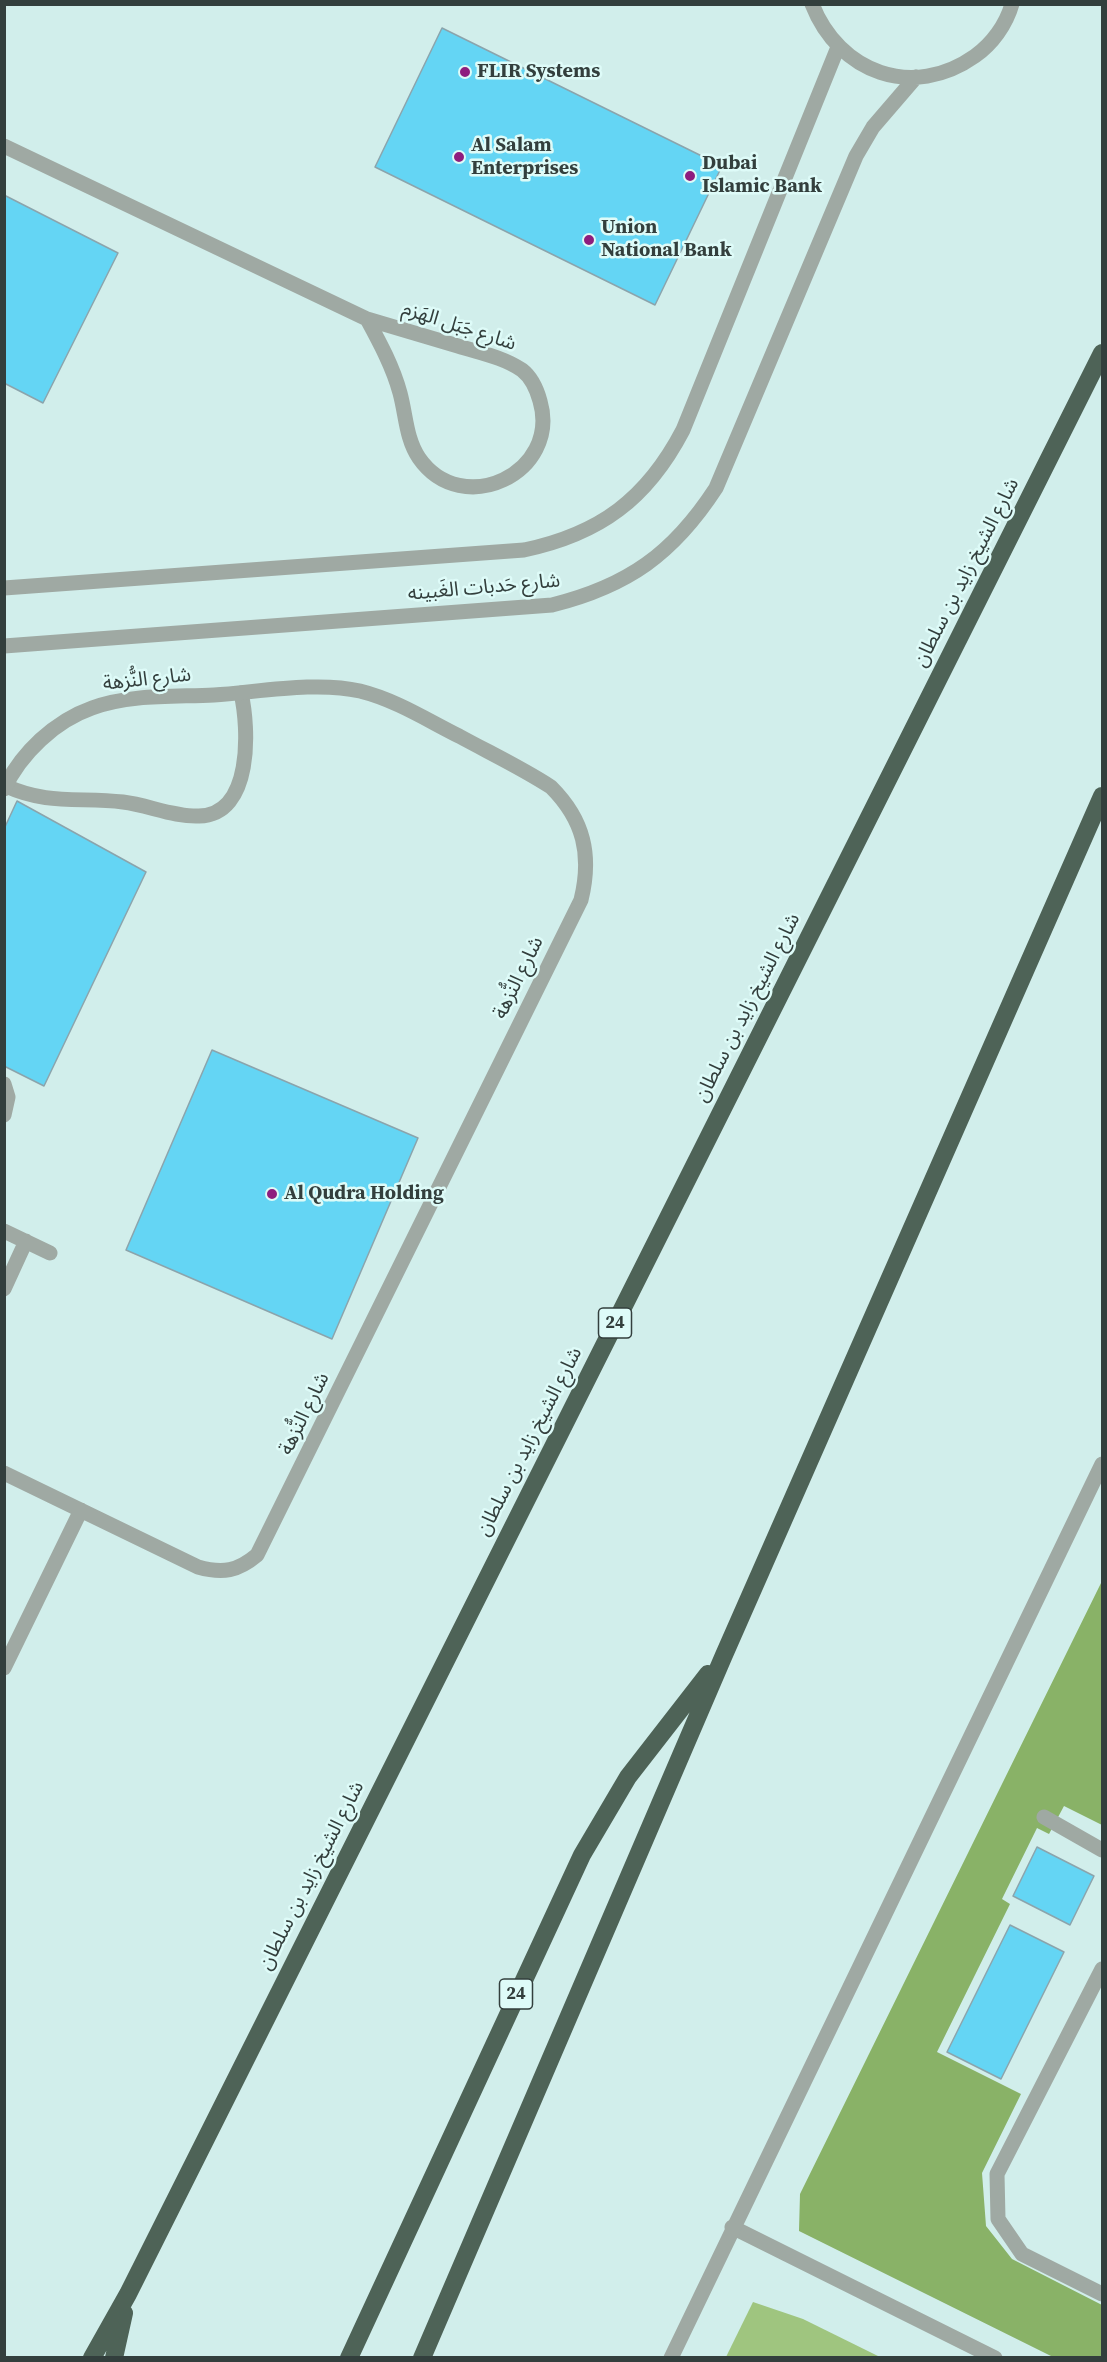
<!DOCTYPE html>
<html>
<head>
<meta charset="utf-8">
<style>
	body { margin:0 }
	#map { position:relative; width:1107px; height:2362px; overflow:hidden; background:#d1eeeb; font-family:"Source Serif 4",serif }
	canvas { display:block }
	.frame { position:absolute; inset:0; border:6px solid #333f3d; pointer-events:none }
</style>
</head>
<body>
<div id="map">
<canvas width="1107" height="2362"></canvas>
<div class="frame"></div>
</div>
<script>
const ctx = document.querySelector('canvas').getContext('2d');
ctx.lineJoin = 'round';
function paint(path, color) {
  ctx.fillStyle = color;
  ctx.fill(path, 'evenodd');
}
function strokePath(path, color, width, dash) {
  ctx.strokeStyle = color;
  ctx.lineWidth = width;
  ctx.lineCap = dash ? 'butt' : 'round';
  ctx.setLineDash(dash || []);
  ctx.stroke(path);
}
function write(font, color, halo, rows, align = 'center') {
  ctx.font = font + ' "Source Serif 4","Noto Sans Arabic",serif';
  ctx.lineWidth = 5;
  ctx.setLineDash([]);
  ctx.textBaseline = 'middle';
  ctx.strokeStyle = halo;
  ctx.fillStyle = color;
  for (const [text, x, y, turn = 0] of rows) {
    ctx.save();
    ctx.translate(x, y);
    ctx.rotate((+turn || 0) * Math.PI / 180);
    ctx.textAlign = isNaN(turn) ? turn : align;
    if (halo) ctx.strokeText(text, 0, 0);
    ctx.fillText(text, 0, 0);
    ctx.restore();
  }
}
paint(new Path2D(`
	M753,2302L803,2319L880,2357H726Z`), '#9fc57f');
paint(new Path2D(`
	M1102,1581V1825L1064,1806L1049,1834L1037,1828L1002,1899L1010,1904L937,2052L1021,2094L982,2173L986,2226L1012,2259L1102,2305V2357H1053L799,2231L800,2194Z`), '#89b267');
const building = new Path2D(`
	M442,28L722,166L655,305L375,167Z
	M4,195L118,253L43,403L4,383Z
	M17,801L146,872L44,1086L4,1066V829Z
	M212,1050L418,1138L332,1339L126,1250Z
	M1037,1847L1094,1876L1070,1925L1013,1896Z
	M1010,1925L1064,1952L1001,2079L947,2052Z`);
paint(building, '#64d5f4');
strokePath(building, '#8ba4ac', 1.5);
strokePath(new Path2D(`
	M4,146L367,319
	M367,319C397,328 428,337 458,346C480,353 503,357 522,370C531,377 537,390 540,401C561,473 462,520 419,458C406,439 406,415 400,393C393,367 380,343 367,319Z
	M6,786C47,805 80,797 123,802C148,805 174,817 199,816C253,815 249,728 241,693
	M4,1084L8,1097L4,1115
	M4,1231L50,1253
	M4,1289L26,1241
	M1044,1817L1102,1850
	M1102,1969L997,2174L998,2219L1022,2254L1102,2294
	M732,2227L995,2358`), '#9fa9a3', 15);
strokePath(new Path2D(`
	M812,4C839,73 913,100 975,56C992,44 1006,25 1012,4
	M4,588L524,550C600,534 647,499 683,430L838,47
	M4,646L552,605C628,586 673,554 716,488L856,156L873,127L916,77
	M4,789C21,753 55,721 92,708C130,694 175,697 214,695C259,692 317,681 360,691C396,700 427,720 459,736C490,753 522,768 551,787C584,820 592,855 581,900L257,1555C238,1571 223,1574 198,1567L4,1473
	M4,1668L81,1510
	M671,2358L1102,1464`), '#9fa9a3', 15);
strokePath(new Path2D(`
	M92,2358L128,2294L1102,353
	M114,2358L124,2313
	M349,2358L582,1855L628,1777L708,1674
	M422,2358L724,1655L1102,796`), '#4e6357', 18);
for (const [x, y, r, color] of [
	[465,72,6,"#8e1d7e"],
	[459,157,6,"#8e1d7e"],
	[690,176,6,"#8e1d7e"],
	[589,240,6,"#8e1d7e"],
	[272,1194,6,"#8e1d7e"]
]) {
  const dot = new Path2D();
  dot.arc(x, y, r, 0, 2 * Math.PI);
  ctx.fillStyle = color;
  ctx.fill(dot);
  strokePath(dot, '#defbf8', 2);
}
for (const [x, y, w] of [
	[615,1323,33],
	[516,1994,33]
]) {
  const box = new Path2D();
  box.roundRect(x - w / 2, y - 15, w, 30, 4.5);
  ctx.fillStyle = '#defbf8';
  ctx.fill(box);
  strokePath(box, '#333f3d', 1.5);
}
write('bold 18px', '#333f3d', null, [
	["24",615,1323],
	["24",516,1994]
]);
write('bold 20px', '#333f3d', '#defbf8', [
	["FLIR Systems",477,72],
	["Al Salam",471,146],
	["Enterprises",471,169],
	["Dubai",702,164],
	["Islamic Bank",702,187],
	["Union",601,228],
	["National Bank",601,251],
	["Al Qudra Holding",284,1194]
], 'left');
write('20px', '#333f3d', '#defbf8', [
	["شارع جَبَل الهَزم",459,327,18],
	["شارع الشيخ زايد بن سلطان",967,573,-63],
	["شارع حَدبات الغَبينه",484,588,-5],
	["شارع النُّزهة",147,680,-6],
	["شارع النُّزهة",519,978,-64],
	["شارع الشيخ زايد بن سلطان",748,1008,-63],
	["شارع النُّزهة",305,1414,-64],
	["شارع الشيخ زايد بن سلطان",530,1442,-63],
	["شارع الشيخ زايد بن سلطان",312,1876,-63]
]);
</script>
</body>
</html>
